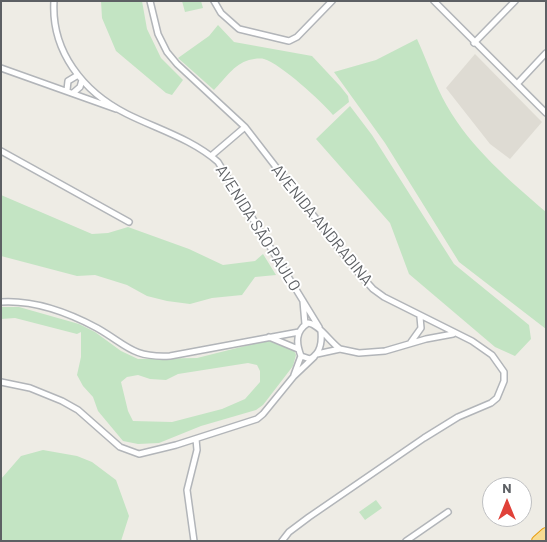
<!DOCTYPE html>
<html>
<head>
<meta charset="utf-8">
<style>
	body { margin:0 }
	#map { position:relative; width:547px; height:542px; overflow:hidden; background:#eeece5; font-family:Barlow,sans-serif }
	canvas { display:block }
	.frame { position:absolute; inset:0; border:2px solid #5d6064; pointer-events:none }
	.north { position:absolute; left:482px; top:477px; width:50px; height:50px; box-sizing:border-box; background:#fff; border:1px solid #bebfc1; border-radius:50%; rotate:0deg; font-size:14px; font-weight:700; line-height:20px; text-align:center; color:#5d6064 }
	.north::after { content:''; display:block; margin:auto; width:18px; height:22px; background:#e04139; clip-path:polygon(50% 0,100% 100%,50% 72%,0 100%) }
</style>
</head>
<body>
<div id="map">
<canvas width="547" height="542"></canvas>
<div class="frame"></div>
<div class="north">N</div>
</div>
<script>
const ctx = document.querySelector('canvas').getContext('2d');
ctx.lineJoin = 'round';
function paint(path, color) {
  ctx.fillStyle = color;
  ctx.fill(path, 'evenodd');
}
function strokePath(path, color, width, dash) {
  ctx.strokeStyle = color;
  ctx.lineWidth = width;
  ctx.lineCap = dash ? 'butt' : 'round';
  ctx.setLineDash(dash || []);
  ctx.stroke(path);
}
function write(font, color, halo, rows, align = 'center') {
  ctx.font = font + ' Barlow,sans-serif';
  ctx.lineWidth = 4;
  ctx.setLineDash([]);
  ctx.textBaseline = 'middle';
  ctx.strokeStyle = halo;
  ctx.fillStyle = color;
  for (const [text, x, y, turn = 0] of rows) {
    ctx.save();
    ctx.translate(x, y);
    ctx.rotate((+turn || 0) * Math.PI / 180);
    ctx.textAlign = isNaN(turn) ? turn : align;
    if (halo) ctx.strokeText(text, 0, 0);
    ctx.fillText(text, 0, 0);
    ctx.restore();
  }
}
paint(new Path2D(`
	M475,54L542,122L510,159L490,144L446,88Z`), '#dedbd3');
paint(new Path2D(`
	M101,1H142L147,29L161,58L183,80L172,95L166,93L116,51L102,18Z
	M182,1H201L203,8L185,12Z
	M218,25L234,42L312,56L340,86L348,96L349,102L333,115C321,101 281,64 264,59C260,58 253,59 249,60C234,64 224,80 214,90L178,58L209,36Z
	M417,39C427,61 435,85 447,106C471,148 510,181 546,212V329L459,262L385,143L334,72L376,60Z
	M350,106L372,135L454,264L529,325L531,339L515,356L495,347L409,274L390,223L316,139Z
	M1,195L92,234L108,233L128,227L189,249L223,265L255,261L263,254L276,275L255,277L242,295L212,298L190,304L167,301L147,296L127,285L95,275L77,276L1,256Z
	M1,307H19L79,324L95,332L121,351L138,359L197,358L269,340L293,348L296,355L293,366L263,405L256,410L201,426L159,443L138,444L123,441L98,411L93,397L83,386L77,375L81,357V332L77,334L15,318L1,319ZM248,363L257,365L260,371V382L245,399L222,409L172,422L133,421L128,411L121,382L127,377L138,375L150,379L166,380L178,374Z
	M43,450L77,456L92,462L116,480L129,516L121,541H1V479L21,456Z
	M376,500L382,508L365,520L359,512Z`), '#c3e4c3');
const street = new Path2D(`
	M54,1C51,51 83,92 127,114C157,129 192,139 218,162L319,327
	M150,1L158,34L167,52L177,64L245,127L354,268L373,289L384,297L472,341L492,355L504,372V381L497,398L491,403L458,417L424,438L309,517L289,532L282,541
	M214,1L221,13L239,29L289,41L297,37L332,1
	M434,1L546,113
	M474,43L515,1
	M1,68L116,109
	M517,84L546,53
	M67,90L68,81L78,75
	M73,93L80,87L82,80
	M1,151L129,222
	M211,156L245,127
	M303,301L305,324
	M1,302C34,300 69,313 97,328C127,345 132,358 170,356L299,332
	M321,331C322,342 321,353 310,359L301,356C296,343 295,331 308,323C319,324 330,342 340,349
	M269,337L298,349
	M411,342L421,328L420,317
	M317,354L340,349L359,353L385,351L426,339L453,334
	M294,375L301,356
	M1,382L30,388L62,401L78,410L120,447L139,454L176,445L257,419L263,414L294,376L314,357
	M194,541L187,490L197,450L196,439
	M406,541L448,512`);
const highway = new Path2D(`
	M537,541L546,533`);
strokePath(street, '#b2b5b9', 8);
strokePath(highway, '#e79c0c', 12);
strokePath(street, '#fff', 5);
strokePath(highway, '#f7db93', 10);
write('16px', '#5d6064', '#fff', [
	["AVENIDA ANDRADINA",322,225,51],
	["AVENIDA SÃO PAULO",258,228,58]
]);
</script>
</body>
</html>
